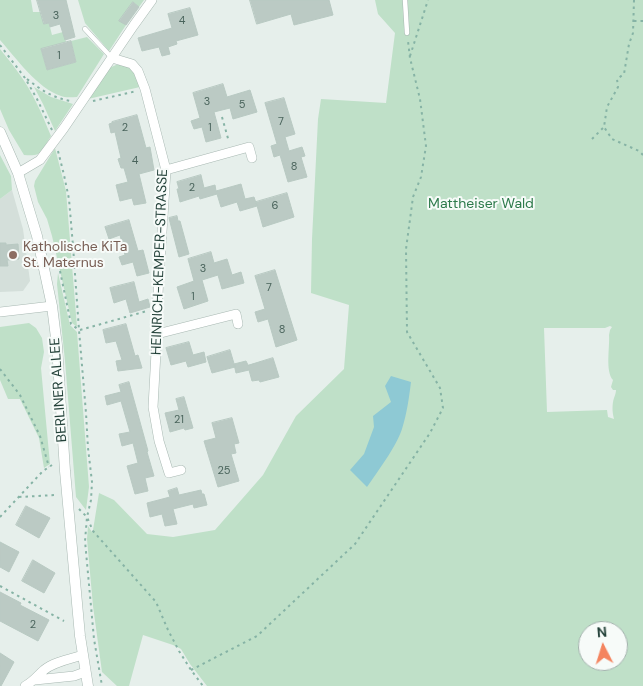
<!DOCTYPE html>
<html>
<head>
<meta charset="utf-8">
<style>
	body { margin:0 }
	#map { position:relative; width:643px; height:686px; overflow:hidden; background:#e6efeb; font-family:"DM Sans",sans-serif }
	canvas { display:block }
	.north { position:absolute; left:578px; top:621px; width:50px; height:50px; box-sizing:border-box; background:#f7fbf9; border:1px solid #a3b1ad; border-radius:50%; rotate:355deg; font-size:14px; font-weight:700; line-height:20px; text-align:center; color:#24423a }
	.north::after { content:''; display:block; margin:auto; width:18px; height:22px; background:#f4845f; clip-path:polygon(50% 0,100% 100%,50% 72%,0 100%) }
</style>
</head>
<body>
<div id="map">
<canvas width="643" height="686"></canvas>
<div class="north">N</div>
</div>
<script>
const ctx = document.querySelector('canvas').getContext('2d');
ctx.lineJoin = 'round';
function paint(path, color) {
  ctx.fillStyle = color;
  ctx.fill(path, 'evenodd');
}
function strokePath(path, color, width, dash) {
  ctx.strokeStyle = color;
  ctx.lineWidth = width;
  ctx.lineCap = dash ? 'butt' : 'round';
  ctx.setLineDash(dash || []);
  ctx.stroke(path);
}
function write(font, color, halo, rows, align = 'center') {
  ctx.font = font + ' "DM Sans",sans-serif';
  ctx.lineWidth = 4;
  ctx.setLineDash([]);
  ctx.textBaseline = 'middle';
  ctx.strokeStyle = halo;
  ctx.fillStyle = color;
  for (const [text, x, y, turn = 0] of rows) {
    ctx.save();
    ctx.translate(x, y);
    ctx.rotate((+turn || 0) * Math.PI / 180);
    ctx.textAlign = isNaN(turn) ? turn : align;
    if (halo) ctx.strokeText(text, 0, 0);
    ctx.fillText(text, 0, 0);
    ctx.restore();
  }
}
paint(new Path2D(`
	M12,190L23,229L30,281L23,291L0,292V199Z`), '#d4dfda');
paint(new Path2D(`
	M0,0H31L33,12H40L44,24L49,23L52,35L63,32L66,42L41,49L47,70L76,62L71,41L87,37L104,54L77,97C72,97 65,98 61,96C37,88 16,58 0,40Z
	M78,0H144L139,7L133,2L120,20L126,25L109,51L85,23Z
	M375,0H643V686H207L190,664L181,649L173,645L143,635L129,686H117L102,672L93,606L87,539L88,526L92,532L93,530L99,493L114,500L147,534L173,537L215,530L263,475L296,416L344,369L349,305L311,293L312,239L318,119L321,99L386,103L395,33L378,14ZM610,326L612,327L610,330L609,335C610,347 605,371 613,380L611,387L613,390H616C616,393 615,395 614,398C612,404 612,412 614,419L608,417L607,410L547,412L544,328H605ZM588,631H618V661H588Z
	M0,49C14,66 27,83 36,102C42,113 46,125 51,136C41,151 43,157 24,155L9,130L0,109Z
	M116,65C134,65 134,72 140,87L88,99L107,69Z
	M34,87L51,97L73,104L55,131L43,104Z
	M55,148L66,191L77,327L72,323L52,236L47,219L38,202L34,186L35,181Z
	M0,155L11,176L12,190L0,199Z
	M58,273L70,325L77,332L89,487L86,510L76,497L65,361L57,284Z
	M29,323L36,328L42,338L44,352L41,368L50,464L44,468L39,438L20,399H8L0,380V327Z`), '#bfe0c8');
paint(new Path2D(`
	M391,376L411,382C409,398 407,413 402,429C396,447 378,471 367,487L350,470L364,454L374,427L373,416L391,402L385,386Z`), '#8ec9d4');
const building = new Path2D(`
	M37,0H66L75,37L65,40L60,24L50,27L49,23L44,24Z
	M250,0H329L333,15L294,25L291,14L257,24Z
	M133,2L139,7L126,25L119,21Z
	M190,8L198,35L176,41L177,44L168,47L170,54L162,56L159,47L142,51L138,38L172,28L168,14Z
	M71,41L76,62L47,70L41,49Z
	M223,84L227,97L250,90L257,112L233,119L230,108L214,112L221,138L206,142L202,127L194,129L191,121L200,118L193,93Z
	M284,98L295,134L285,137L289,151L302,147L305,156L301,157L307,177L288,182L280,155L274,157L271,146L277,144L265,103Z
	M137,115L146,148L150,147L154,170L139,174L146,203L134,205L132,198L120,201L116,185L128,182L124,168H121L118,159L121,158L115,132L111,133L109,124L112,123V122Z
	M201,175L204,188L215,185L216,191L241,184L245,199L254,197L257,206L240,211L237,202L221,207L217,194L200,199L199,196L180,202L177,189H179L177,182Z
	M287,193L294,217L263,227L256,202Z
	M177,216L178,221H180L189,254L179,257L169,218Z
	M129,220L138,251L143,250L149,273L137,276L133,262L122,265L119,257L125,255L120,235L109,239L105,227Z
	M0,243H6V245L18,244L19,259L7,260L8,266H0Z
	M211,252L214,263L227,259L232,275L241,272L244,283L222,289L218,275L202,280L208,301L184,309L177,287L194,281L188,259Z
	M275,270L297,340L276,347L268,319L258,322L255,312L265,309L255,276Z
	M134,282L139,302L148,299L150,307L130,313L126,299L114,303L110,288Z
	M126,324L135,356L138,355L142,368L118,371L116,361L122,360L116,341L106,343L103,330Z
	M189,342L193,355L204,352L206,362L188,367L186,361L171,365L166,348Z
	M230,350L235,367L212,373L207,357Z
	M273,358L279,377L260,382L259,380L252,381L249,370L236,373L234,364L246,361L248,365Z
	M129,382L148,451L147,452L154,476L145,478L148,491L135,494L127,466L138,463L133,443L122,446L119,434L130,432L121,401L107,405L105,396L121,392L119,385Z
	M184,397L193,428L185,430L184,428L170,432L165,413L179,410L176,399Z
	M232,418L239,443L234,444L236,453L231,454L239,481L218,487L204,441L216,438L212,423Z
	M177,488L179,495L201,490L202,494H204L207,505L194,508L193,504L173,509L177,524L165,526L162,514L150,517L147,503L170,497L168,491Z
	M26,506L50,518L39,538L16,525Z
	M0,542L19,552L9,572L0,567Z
	M33,560L55,573L44,593L22,581Z
	M0,592L21,603L20,605L49,620L38,641L0,621Z
	M0,653L14,662L1,686H0Z`);
paint(building, '#bbcac4');
strokePath(building, '#b8c9c2', 1);
const service = new Path2D(`
	M405,0L407,33
	M85,29L112,58`);
const minor = new Path2D(`
	M112,58L132,64L138,71L145,89L166,170L157,309V334L153,407L159,441L169,473L181,470
	M166,170L249,147L252,158
	M18,173L40,160L64,128L134,25L152,0
	M0,312L52,306
	M157,334L236,314L238,324
	M35,680L74,676L85,672
	M25,686C34,681 37,676 44,670C54,662 70,659 83,655`);
const tertiary = new Path2D(`
	M0,132L18,173L37,236L52,306L57,346L65,471L80,636L88,686`);
strokePath(service, '#a8b8b2', 5.5);
strokePath(minor, '#a8b8b2', 10);
strokePath(tertiary, '#a8b8b2', 11);
strokePath(new Path2D(`
	M634,0L633,33L629,44L624,74L617,79L618,87L607,107L604,127L612,139L639,151L643,155
	M634,21H643
	M0,45L25,78L37,99L52,130
	M410,56L428,0
	M27,79C41,90 53,98 71,101
	M93,101L137,91
	M222,117L229,142
	M592,139L604,127
	M58,151L64,175L69,199L73,246L79,330L86,413L88,448L92,482L91,500L87,517L85,541L94,639L102,686
	M60,271L71,324L79,330
	M80,330L147,311
	M0,369L20,395L40,436L49,467
	M19,497L55,495
	M79,509L87,517L93,531L156,602L168,630L179,651L191,670L203,686
	M0,517L43,471L52,465
	M0,586L64,621
	M191,670L257,636L355,544L430,433L443,408L440,388L407,332L406,249L413,197L421,177L426,146L420,99L410,58L408,41`), '#86b3a5', 2, [2.5, 4]);
strokePath(service, '#fff', 4.5);
strokePath(minor, '#fff', 9);
strokePath(tertiary, '#fff', 10);
for (const [x, y, r, color] of [
	[13,255,5,"#8d6e63"]
]) {
  const dot = new Path2D();
  dot.arc(x, y, r, 0, 2 * Math.PI);
  ctx.fillStyle = color;
  ctx.fill(dot);
  strokePath(dot, '#f7fbf9', 2);
}
write('11px', '#4a645c', null, [
	["3",56,16],
	["4",182,21],
	["1",59,56],
	["3",207,102],
	["5",242,105],
	["7",281,122],
	["2",125,128],
	["1",210,128],
	["4",135,161],
	["8",294,167],
	["2",192,188],
	["6",275,206],
	["3",203,269],
	["7",269,288],
	["1",193,297],
	["8",282,330],
	["21",179,420],
	["25",224,471],
	["2",33,625]
]);
write('14px', '#2d7a4b', '#f7fbf9', [
	["Mattheiser Wald",481,204]
]);
write('14px', '#785e54', '#f7fbf9', [
	["Katholische KiTa",23,247],
	["St. Maternus",23,263]
], 'left');
write('14px', '#24423a', '#f7fbf9', [
	["HEINRICH-KEMPER-STRASSE",160,262,-88],
	["BERLINER ALLEE",59,390,-94]
]);
</script>
</body>
</html>
